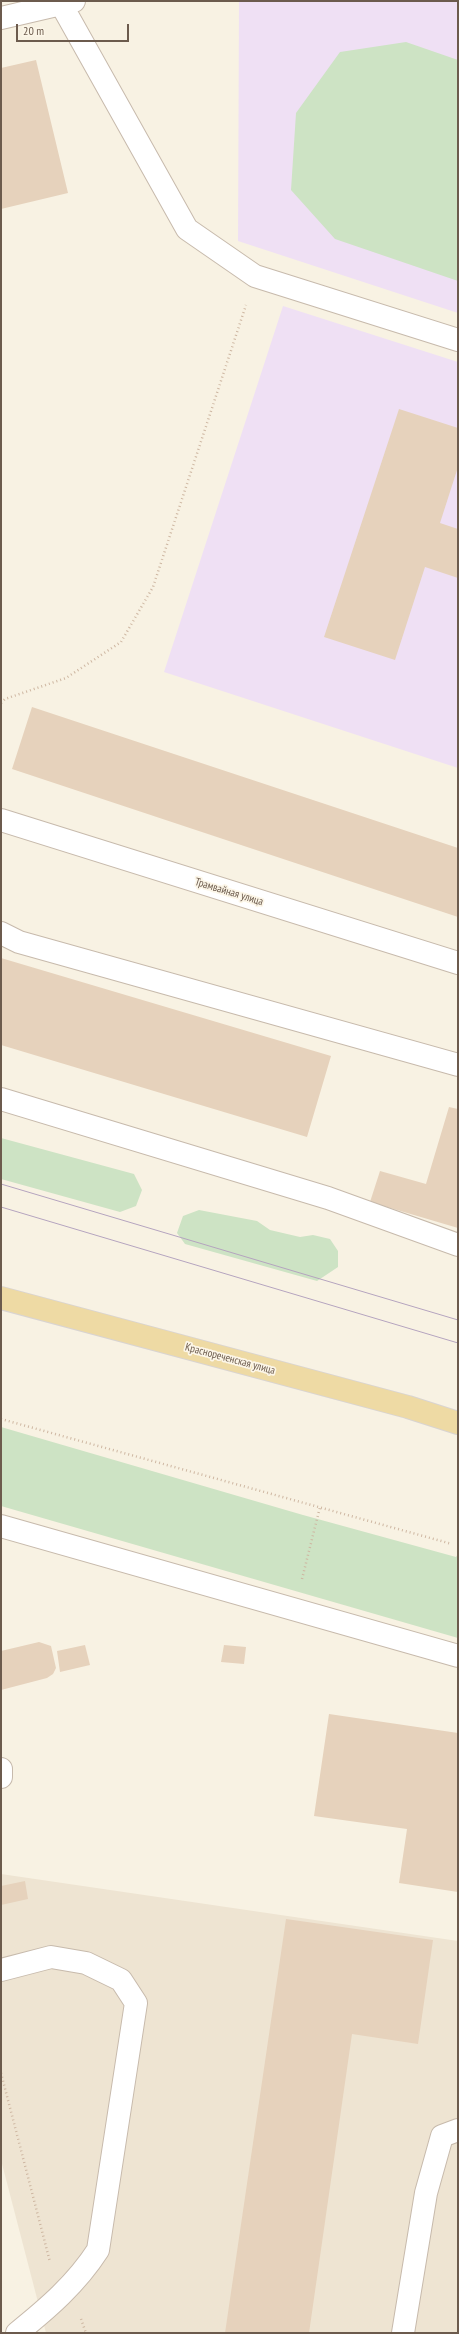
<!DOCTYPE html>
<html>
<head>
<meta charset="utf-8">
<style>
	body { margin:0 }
	#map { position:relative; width:459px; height:2334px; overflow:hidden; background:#f8f2e3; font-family:"PT Sans Narrow",sans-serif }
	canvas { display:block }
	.frame { position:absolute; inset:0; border:2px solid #6c5b4d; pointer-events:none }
	.scale { position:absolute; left:16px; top:24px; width:113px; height:18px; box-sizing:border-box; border:2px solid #6c5b4d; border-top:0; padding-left:5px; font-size:12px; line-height:14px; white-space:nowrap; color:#6c5b4d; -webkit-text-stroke:3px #fcf6e8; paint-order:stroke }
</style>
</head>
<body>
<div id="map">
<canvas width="459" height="2334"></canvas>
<div class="frame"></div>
<div class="scale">20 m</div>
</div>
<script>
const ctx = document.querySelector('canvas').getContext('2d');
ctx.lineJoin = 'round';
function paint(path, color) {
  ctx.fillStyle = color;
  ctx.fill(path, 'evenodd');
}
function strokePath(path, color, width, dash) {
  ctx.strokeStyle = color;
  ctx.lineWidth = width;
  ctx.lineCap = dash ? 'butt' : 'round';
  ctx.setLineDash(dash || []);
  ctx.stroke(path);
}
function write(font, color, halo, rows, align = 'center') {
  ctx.font = font + ' "PT Sans Narrow",sans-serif';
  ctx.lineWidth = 3.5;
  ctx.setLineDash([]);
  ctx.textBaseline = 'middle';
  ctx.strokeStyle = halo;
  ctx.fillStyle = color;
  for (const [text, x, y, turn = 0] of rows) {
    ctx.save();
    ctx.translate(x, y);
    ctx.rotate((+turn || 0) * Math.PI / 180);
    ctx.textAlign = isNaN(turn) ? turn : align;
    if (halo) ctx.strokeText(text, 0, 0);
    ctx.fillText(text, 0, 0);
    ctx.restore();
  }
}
paint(new Path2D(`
	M1,1874L458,1941V2333H46L1,2160Z`), '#eee4d2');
paint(new Path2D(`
	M239,1H458V313L238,241Z
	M283,306L458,362V768L164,672Z`), '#efe0f4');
paint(new Path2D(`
	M406,42L458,60V281L335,239L291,190L296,113L340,52Z
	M1,1138L134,1174L142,1190L136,1206L120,1212L1,1179Z
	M199,1210L257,1221L270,1230L300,1237L313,1235L330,1239L338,1251V1267L317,1281L185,1244L177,1233L183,1216Z
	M1,1427L303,1515L456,1557L458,1554V1638L1,1506Z`), '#cde3c4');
paint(new Path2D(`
	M36,60L68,193L1,209V68Z
	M399,409L458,428V467L440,523L458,529V578L425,567L395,660L324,637Z
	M32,707L458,848V917L12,769Z
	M1,958L331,1056L307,1137L1,1045Z
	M449,1107L458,1109V1228L370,1202L380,1171L426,1184Z
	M39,1642L51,1646L56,1668L53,1674L47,1678L1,1690V1651Z
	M85,1645L90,1665L60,1672L57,1651Z
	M224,1645L246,1647L244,1664L221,1662Z
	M329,1714L458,1733V1892L399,1883L407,1829L314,1816Z
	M25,1881L28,1899L1,1905V1886Z
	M286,1919L433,1940L418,2044L352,2034L309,2333H225Z`), '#e6d2bc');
const minor = new Path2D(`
	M61,4L187,229L255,276L458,340
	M1,18L74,1
	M1,820L458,963
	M1,933L19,942L458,1065
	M1,1099L328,1198L458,1245
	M1,1526L458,1656
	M1,1769V1777
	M1,1970L51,1957L86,1963L121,1980L136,2003L98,2250C76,2284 48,2308 17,2333
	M403,2333L426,2193L442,2136L458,2130`);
const major = new Path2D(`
	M1,1298L408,1407L458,1423`);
strokePath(minor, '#c7baac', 24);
strokePath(major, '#d9d4d1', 24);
strokePath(new Path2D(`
	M1,703L5,699L66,678L121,642L153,587L246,305
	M1,1419L452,1544
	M302,1579L320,1507
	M1,2073L50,2262
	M81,2319L86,2333`), '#ceb7a2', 2.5, [1, 3]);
strokePath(minor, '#fff', 22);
strokePath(major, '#eedaa4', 22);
strokePath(new Path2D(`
	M1,1184L458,1320
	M1,1207L458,1343`), '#b5a4bf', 1);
write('11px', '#6c5b4d', '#fcf6e8', [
	["Трамвайная улица",229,892,17],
	["Краснореченская улица",230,1359,15]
]);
</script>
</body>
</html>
